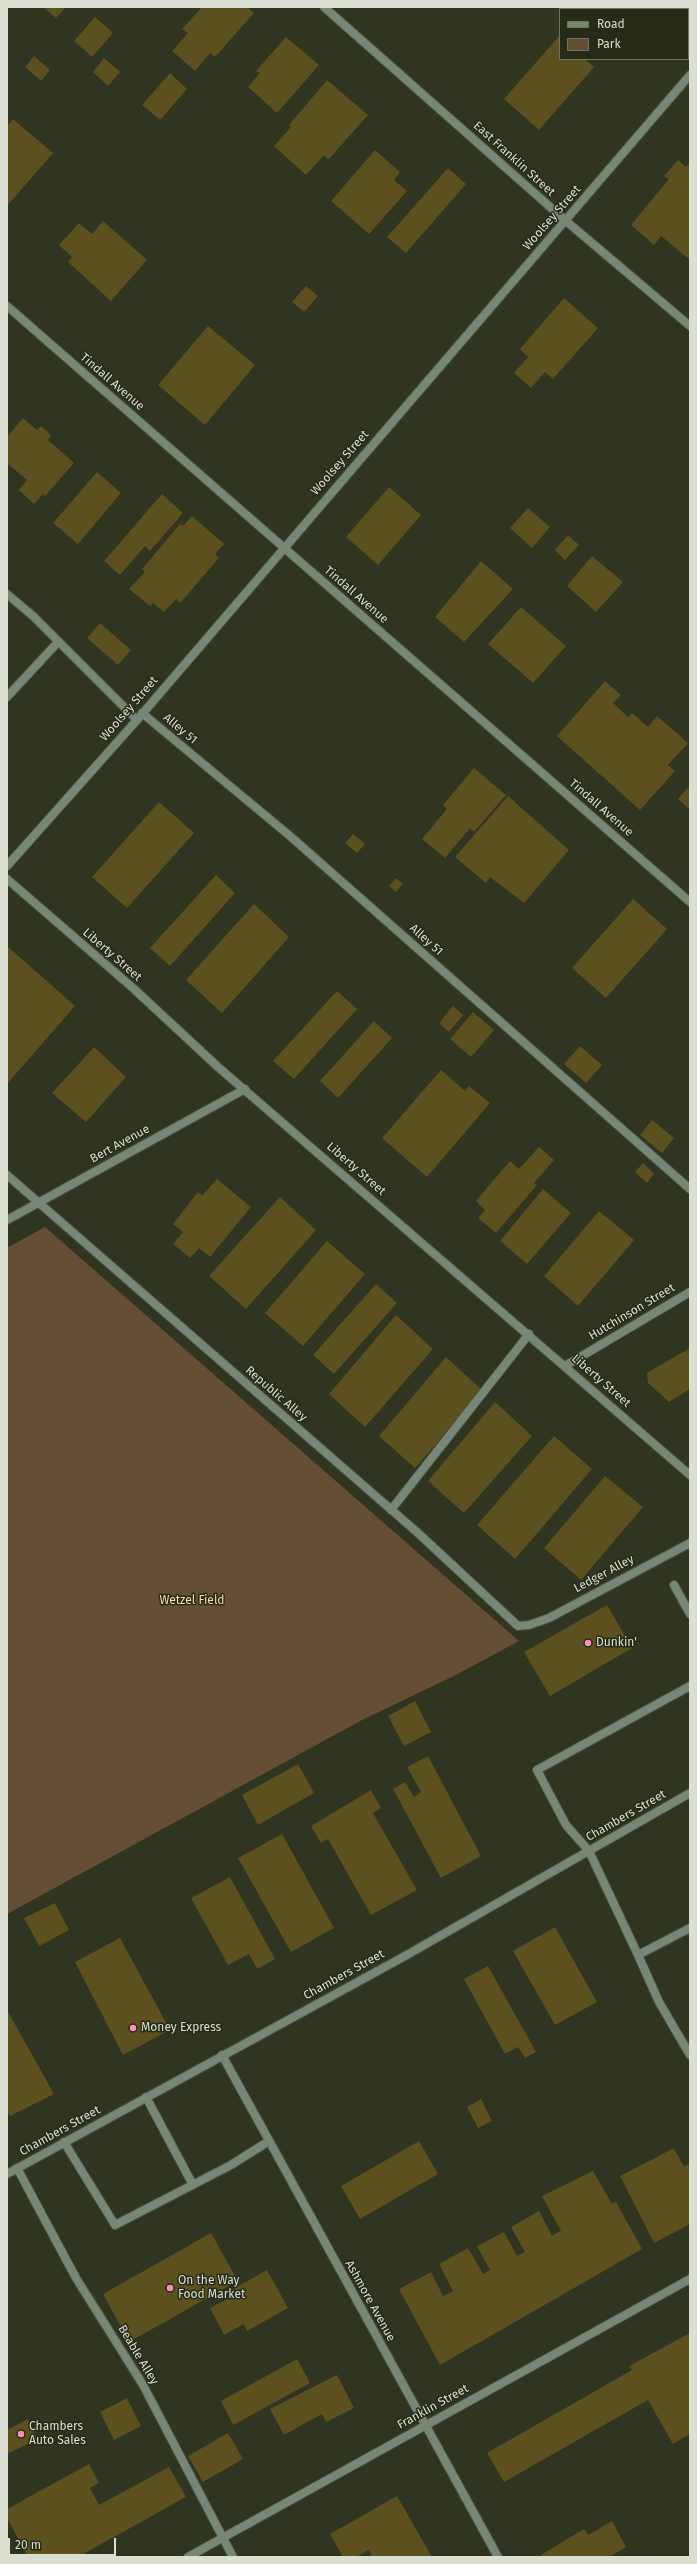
<!DOCTYPE html>
<html>
<head>
<meta charset="utf-8">
<style>
	body { margin:0 }
	#map { position:relative; width:697px; height:2564px; overflow:hidden; background:#2f3521; font-family:"Fira Sans",sans-serif }
	canvas { display:block }
	.frame { position:absolute; inset:0; border:8px solid #dbdfd2; pointer-events:none }
	.legend { position:absolute; left:559px; top:8px; width:130px; height:52px; box-sizing:border-box; background:#252b17; border:1px solid #6e7362; margin:0; padding:5px 7px; list-style:none; font-size:12px; color:#dbdfd2 }
	.legend li { display:flex; align-items:center; gap:8px; height:20px }
	.legend b { width:20px; border:1px solid #6e7362 }
	.scale { position:absolute; left:8px; top:2538px; width:108px; height:18px; box-sizing:border-box; border:2px solid #dbdfd2; border-top:0; padding-left:5px; font-size:12px; line-height:14px; white-space:nowrap; color:#dbdfd2; -webkit-text-stroke:3px #252b17; paint-order:stroke }
</style>
</head>
<body>
<div id="map">
<canvas width="697" height="2564"></canvas>
<div class="frame"></div>
<ul class="legend">
<li><b style="height:5px;background:#768777"></b>Road</li>
<li><b style="height:11px;background:#644f36"></b>Park</li>
</ul>
<div class="scale">20 m</div>
</div>
<script>
const ctx = document.querySelector('canvas').getContext('2d');
ctx.lineJoin = 'round';
function paint(path, color) {
  ctx.fillStyle = color;
  ctx.fill(path, 'evenodd');
}
function strokePath(path, color, width, dash) {
  ctx.strokeStyle = color;
  ctx.lineWidth = width;
  ctx.lineCap = dash ? 'butt' : 'round';
  ctx.setLineDash(dash || []);
  ctx.stroke(path);
}
function write(font, color, halo, rows, align = 'center') {
  ctx.font = font + ' "Fira Sans",sans-serif';
  ctx.lineWidth = 3;
  ctx.setLineDash([]);
  ctx.textBaseline = 'middle';
  ctx.strokeStyle = halo;
  ctx.fillStyle = color;
  for (const [text, x, y, turn = 0] of rows) {
    ctx.save();
    ctx.translate(x, y);
    ctx.rotate((+turn || 0) * Math.PI / 180);
    ctx.textAlign = isNaN(turn) ? turn : align;
    if (halo) ctx.strokeText(text, 0, 0);
    ctx.fillText(text, 0, 0);
    ctx.restore();
  }
}
paint(new Path2D(`
	M45,1227L519,1641L454,1676L362,1720L7,1914V1248Z`), '#644f36');
paint(new Path2D(`
	M43,7H66L56,18Z
	M202,7H247L254,13L215,57L210,53L195,71L172,51L188,33L182,29Z
	M571,7H627L629,9H569Z
	M95,17L113,33L92,57L74,41Z
	M560,35V59H585L594,67L539,130L504,99Z
	M286,37L319,65L277,113L248,87L260,73L256,71Z
	M34,56L50,70L41,81L25,67Z
	M104,58L120,72L108,86L93,72Z
	M170,73L187,89L160,120L142,105Z
	M327,80L368,115L328,160L324,155L306,175L274,146L291,127L289,125Z
	M13,119L53,153L7,206V126Z
	M375,150L400,172L394,180L407,191L369,234L331,201Z
	M678,160L686,167L690,162V260L661,236L654,245L631,225L669,179L664,176Z
	M448,168L466,184L406,253L387,237Z
	M103,221L147,260L111,301L68,262L72,257L59,245L79,223L92,234Z
	M306,286L318,296L304,312L292,302Z
	M564,298L598,328L553,379L545,372L531,388L514,373L528,357L520,349Z
	M208,326L255,365L205,425L158,385Z
	M23,418L37,430L41,426L51,435L48,440L74,463L45,496L43,494L34,504L19,490L27,480L7,463V437Z
	M97,472L121,493L78,544L53,523Z
	M389,487L421,515L378,565L346,537Z
	M162,494L183,513L150,551L145,546L120,575L104,561Z
	M528,508L550,527L532,548L510,528Z
	M192,516L224,544L215,554L219,558L180,603L176,599L164,612L153,603L150,606L129,589L145,572L142,569L180,524L183,526Z
	M568,535L579,545L565,560L555,550Z
	M592,556L623,582L596,612L567,586Z
	M481,561L513,589L464,642L435,617Z
	M521,607L566,646L533,683L488,644Z
	M100,623L131,650L118,665L87,638Z
	M605,681L621,695L613,703L628,717L632,713L648,727L657,716L688,743L668,765L675,771L640,810L557,736Z
	M474,768L506,795L474,832L470,828L445,858L422,839L447,809L443,805Z
	M690,785V810L678,799Z
	M508,796L569,850L524,903L490,877L486,883L455,857Z
	M159,802L194,833L127,908L92,877Z
	M353,834L365,844L357,853L345,843Z
	M216,875L235,893L170,966L150,948Z
	M396,878L403,884L396,892L389,886Z
	M633,899L667,929L606,998L572,968Z
	M254,904L289,937L222,1013L186,980Z
	M7,946L75,1006L7,1084Z
	M337,991L357,1009L294,1079L273,1061Z
	M453,1006L463,1015L449,1032L439,1023Z
	M473,1012L494,1030L471,1057L450,1039Z
	M374,1021L392,1038L338,1098L320,1081Z
	M580,1046L602,1065L586,1083L564,1064Z
	M94,1047L126,1077L86,1122L52,1093Z
	M441,1070L465,1091L469,1086L490,1103L427,1177L382,1138Z
	M652,1120L674,1138L662,1153L640,1135Z
	M539,1147L554,1160L534,1183L537,1185L496,1233L478,1218L485,1210L476,1201L510,1161L519,1169Z
	M643,1163L654,1174L647,1183L635,1172Z
	M217,1179L251,1207L210,1257L199,1248L190,1258L173,1244L183,1232L173,1224L198,1192L202,1196Z
	M543,1189L571,1213L527,1264L500,1241Z
	M280,1197L316,1230L246,1309L209,1276Z
	M599,1211L634,1240L578,1306L544,1276Z
	M327,1241L365,1274L303,1346L265,1313Z
	M376,1284L397,1303L334,1374L313,1355Z
	M396,1315L433,1349L365,1427L329,1394Z
	M690,1348V1389L669,1402L648,1383L647,1373Z
	M446,1357L483,1391L415,1468L379,1436Z
	M495,1402L532,1436L464,1513L428,1481Z
	M554,1436L592,1469L515,1559L477,1525Z
	M605,1476L643,1507L581,1580L544,1548Z
	M607,1605L632,1648L550,1696L524,1652Z
	M415,1701L431,1732L404,1746L388,1716Z
	M428,1756L481,1856L441,1878L393,1789L405,1782L414,1797L421,1792L407,1767Z
	M298,1764L314,1793L258,1825L242,1795Z
	M371,1790L381,1808L373,1813L417,1890L371,1915L328,1839L321,1843L311,1826Z
	M282,1834L334,1928L291,1952L238,1858Z
	M230,1877L275,1959L257,1969L249,1954L228,1965L191,1898Z
	M55,1903L69,1930L39,1946L24,1918Z
	M555,1927L597,2002L555,2025L513,1951Z
	M120,1938L170,2030L123,2055L75,1962Z
	M488,1966L536,2052L525,2058L518,2047L505,2054L464,1979Z
	M7,2010L54,2094L10,2116L7,2111Z
	M481,2099L492,2121L478,2128L467,2107Z
	M419,2141L438,2174L360,2219L341,2186Z
	M674,2148L684,2167L690,2163V2224L654,2243L620,2176Z
	M593,2171L612,2204L616,2202L642,2249L440,2365L399,2289L431,2272L443,2296L453,2291L439,2264L468,2248L483,2274L490,2270L477,2246L504,2232L517,2256L525,2252L511,2227L539,2211L552,2236L555,2234L561,2231L542,2196Z
	M211,2233L238,2281L129,2342L103,2294Z
	M267,2270L288,2308L247,2331L244,2324L224,2335L210,2308L229,2298L226,2293Z
	M690,2333V2434L673,2444L648,2400L504,2482L487,2453L632,2370L629,2366Z
	M297,2359L310,2383L233,2425L221,2401Z
	M337,2375L354,2408L326,2422L322,2414L284,2435L270,2409Z
	M127,2398L141,2426L114,2440L100,2412Z
	M28,2419L37,2439L7,2454V2430Z
	M228,2433L243,2459L203,2482L188,2456Z
	M89,2464L99,2483L90,2488L99,2505L169,2467L186,2497L78,2557H28L7,2518V2509Z
	M397,2496L432,2557H372L369,2550L356,2557H343L330,2534Z
	M612,2521L626,2547L609,2557H542L541,2555L584,2529L588,2535Z`), '#5b501e');
const service = new Path2D(`
	M7,594L33,616L137,720
	M7,697L58,642
	M7,1175L418,1533L518,1626L529,1625L549,1618L690,1543
	M391,1510L529,1334
	M674,1585L690,1614
	M690,1686L537,1770L566,1825L589,1851L638,1955L690,1928
	M638,1955L659,2002L690,2055
	M146,2097L193,2185
	M64,2142L115,2225L231,2165L269,2141
	M17,2168L76,2278L143,2385L233,2557`);
const minor = new Path2D(`
	M324,7L566,221L690,326
	M7,306L690,902
	M142,713L290,836L690,1189
	M7,866L137,720L690,75
	M7,1220L245,1089
	M565,1366L690,1292
	M222,2055L498,2557
	M188,2557L690,2279`);
const tertiary = new Path2D(`
	M7,879L133,988L218,1067L690,1475
	M7,2174L405,1956L690,1793`);
strokePath(service, '#4b503d', 10);
strokePath(minor, '#4b503d', 10);
strokePath(tertiary, '#4b503d', 10);
strokePath(service, '#768777', 8);
strokePath(minor, '#768777', 8);
strokePath(tertiary, '#768777', 8);
for (const [x, y, r, color] of [
	[588,1643,4,"#fe8ebc"],
	[133,2028,4,"#fe8ebc"],
	[170,2288,4,"#fe8ebc"],
	[21,2434,4,"#fe8ebc"]
]) {
  const dot = new Path2D();
  dot.arc(x, y, r, 0, 2 * Math.PI);
  ctx.fillStyle = color;
  ctx.fill(dot);
  strokePath(dot, '#252b17', 1.5);
}
write('12px', '#dbdfd2', '#252b17', [
	["East Franklin Street",514,159,42],
	["Woolsey Street",552,218,-49],
	["Tindall Avenue",112,382,41],
	["Woolsey Street",340,463,-49],
	["Tindall Avenue",356,595,41],
	["Woolsey Street",129,709,-49],
	["Alley 51",180,729,40],
	["Tindall Avenue",601,808,41],
	["Alley 51",426,940,42],
	["Liberty Street",112,955,41],
	["Bert Avenue",120,1144,-29],
	["Liberty Street",356,1169,41],
	["Hutchinson Street",632,1312,-31],
	["Liberty Street",601,1381,41],
	["Republic Alley",276,1394,41],
	["Ledger Alley",604,1574,-28],
	["Chambers Street",626,1816,-30],
	["Chambers Street",344,1975,-29],
	["Chambers Street",60,2131,-29],
	["Ashmore Avenue",370,2301,61],
	["Beable Alley",138,2355,59],
	["Franklin Street",433,2407,-29]
]);
write('12px', '#fbdbb6', '#252b17', [
	["Wetzel Field",192,1601]
]);
write('12px', '#dbdfd2', '#252b17', [
	["Dunkin'",596,1643],
	["Money Express",141,2028],
	["On the Way",178,2281],
	["Food Market",178,2295],
	["Chambers",29,2427],
	["Auto Sales",29,2441]
], 'left');
</script>
</body>
</html>
